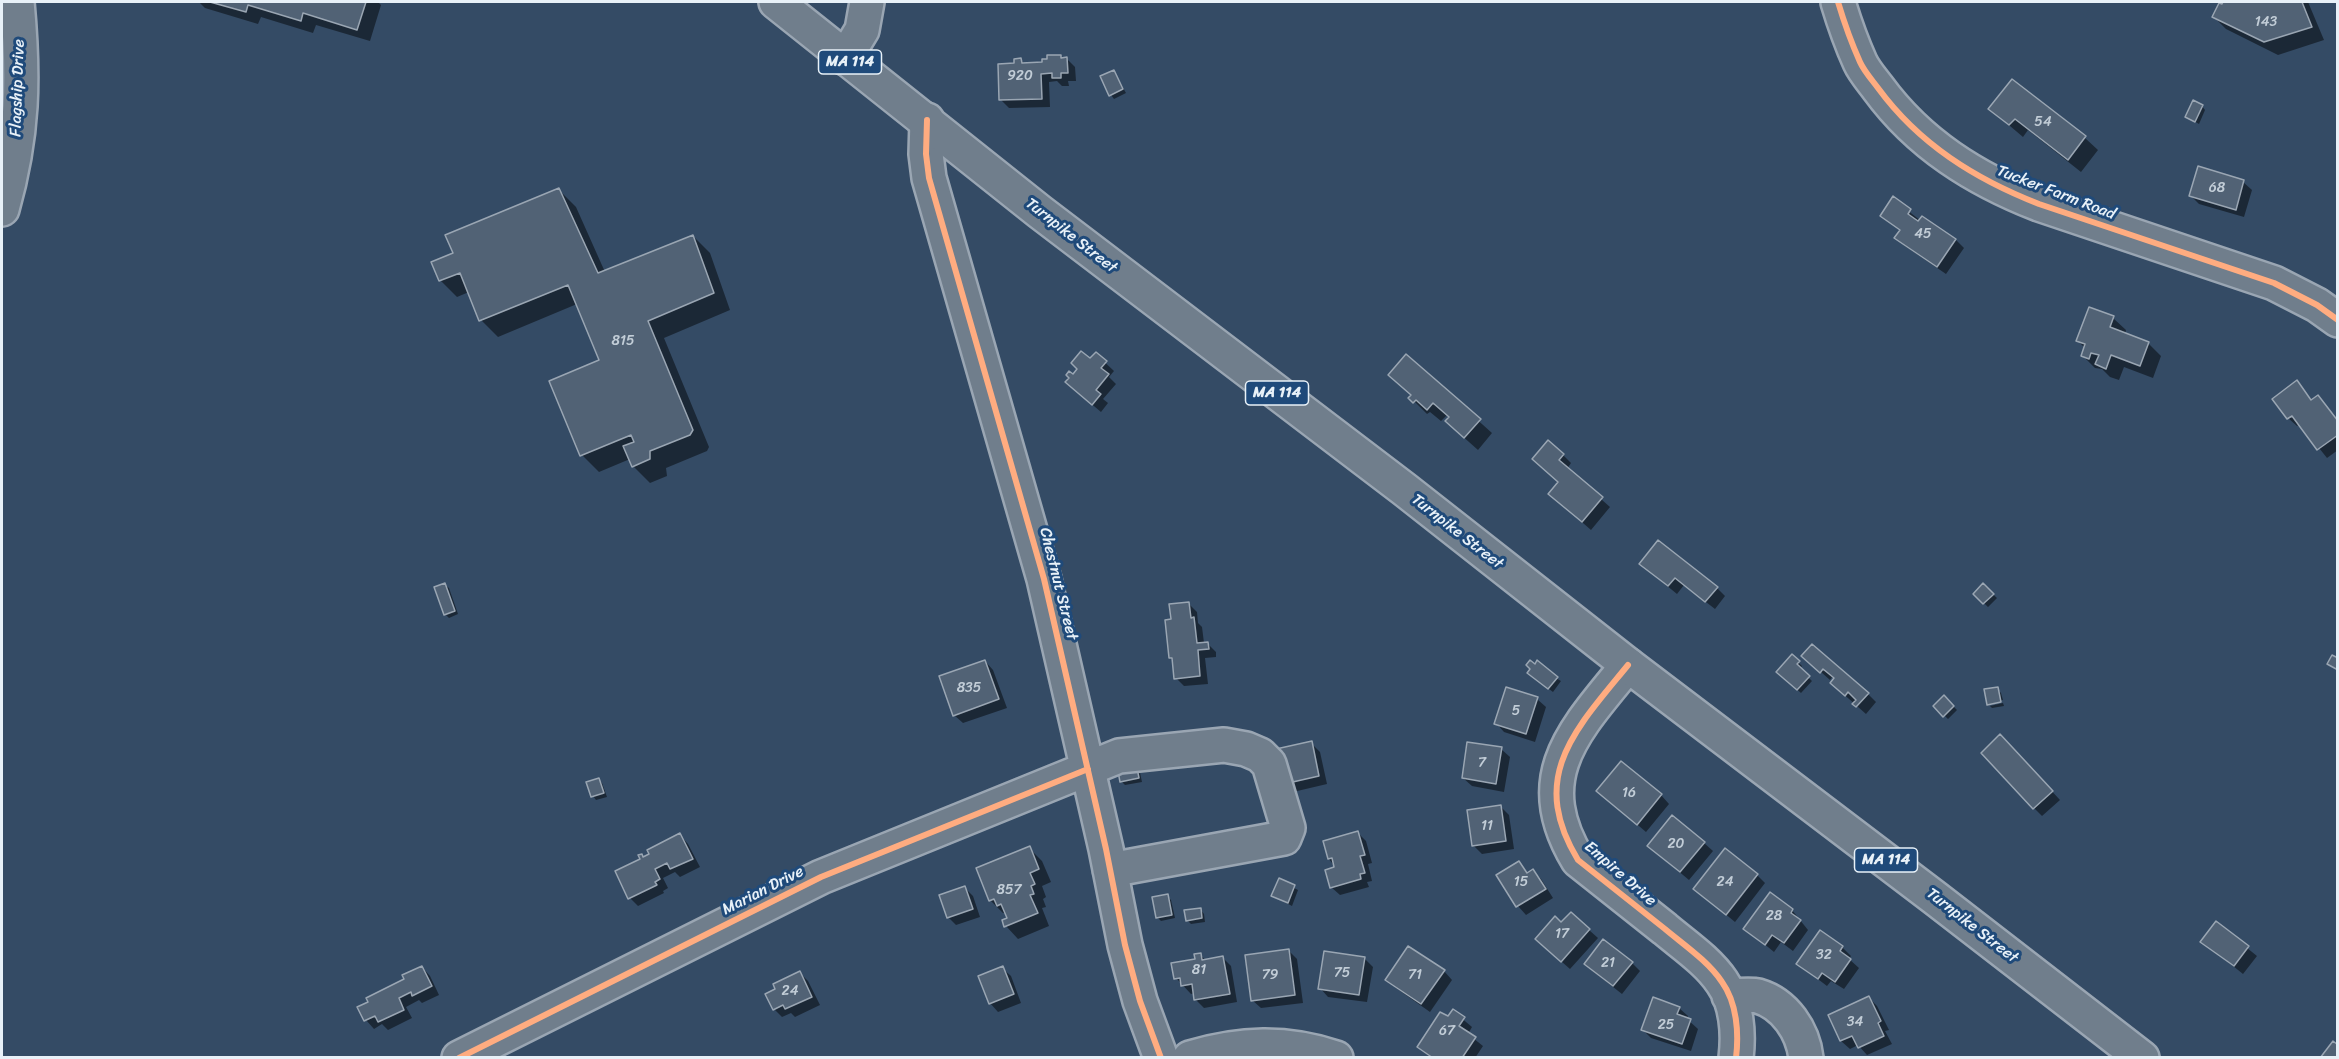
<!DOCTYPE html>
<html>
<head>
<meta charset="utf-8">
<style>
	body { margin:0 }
	#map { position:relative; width:2339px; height:1059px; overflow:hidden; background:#344b65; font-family:Sriracha,sans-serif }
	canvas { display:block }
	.frame { position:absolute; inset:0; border:3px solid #e8f1f8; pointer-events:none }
</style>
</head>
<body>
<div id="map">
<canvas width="2339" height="1059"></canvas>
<div class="frame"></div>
</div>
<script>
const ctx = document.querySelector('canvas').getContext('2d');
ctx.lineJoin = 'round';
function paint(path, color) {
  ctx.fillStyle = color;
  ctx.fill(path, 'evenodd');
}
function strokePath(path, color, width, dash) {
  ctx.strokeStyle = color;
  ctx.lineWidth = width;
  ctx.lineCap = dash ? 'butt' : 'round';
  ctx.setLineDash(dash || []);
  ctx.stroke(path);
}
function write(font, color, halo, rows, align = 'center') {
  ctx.font = font + ' Sriracha,sans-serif';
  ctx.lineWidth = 6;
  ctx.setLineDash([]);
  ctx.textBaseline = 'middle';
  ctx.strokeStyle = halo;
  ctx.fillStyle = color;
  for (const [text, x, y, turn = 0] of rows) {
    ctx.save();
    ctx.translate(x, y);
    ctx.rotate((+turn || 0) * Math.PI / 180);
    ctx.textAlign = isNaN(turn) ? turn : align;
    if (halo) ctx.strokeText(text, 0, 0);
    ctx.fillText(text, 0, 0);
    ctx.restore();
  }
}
paint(new Path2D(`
	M199,2H378L381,5L370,41L316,25L313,33L261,17L258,24L205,8Z
	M2225,2H2255L2261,5L2269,2H2308L2324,40L2278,55L2226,29L2213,16Z
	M1060,56L1067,59L1075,67L1076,81H1068L1069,86H1062L1057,81L1049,82L1050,107L1009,108L1001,100L1016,64L1021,60L1026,65L1044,64Z
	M1114,72L1126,93L1114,99L1111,95Z
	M2012,81L2085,138L2098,150L2081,172L2028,130L2023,137L1990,109Z
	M2202,106L2205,110L2199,124L2187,117Z
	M2243,182L2252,190L2244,217L2199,204L2191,196Z
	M559,190L576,207L605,272L693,236L710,253L730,310L664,338L709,447L707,451L666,468L667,476L650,483L633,466L630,459L599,472L582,455L601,361L577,304L498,337L481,320L469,292L457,297L440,280L455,254Z
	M1893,199L1921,221L1923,218L1956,240L1964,248L1946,274L1905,246L1896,238L1901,231L1882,216Z
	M2113,318L2126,330L2125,334L2148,343L2161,356L2153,378L2124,367L2119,380L2110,377L2102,369L2095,368L2082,355L2085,348L2078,341Z
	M1096,354L1114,371L1109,377L1116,384L1103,399L1108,403L1101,412L1075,390L1090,361Z
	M1406,356L1492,433L1478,450L1460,434L1447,415L1441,421L1430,412L1427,414L1411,398L1413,396Z
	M2296,382L2313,401L2318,397L2338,421V450L2327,458L2300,424L2297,426L2288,418Z
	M1563,455L1571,463L1567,469L1610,507L1591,530L1559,502L1560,483L1542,467Z
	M1650,572L1717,588L1725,596L1715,609L1684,585L1677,594Z
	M445,585L449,588L458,614L449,618L445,614Z
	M1983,585L1997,598L1988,607L1975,594Z
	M1188,603L1197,612L1198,623L1202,627L1204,643H1207L1216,652V657L1205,658L1208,684L1184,686L1176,678L1174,661L1170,658L1172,621Z
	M1792,656L1802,666L1800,669L1812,681L1801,693L1778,672Z
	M1803,656L1868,694L1876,702L1866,714L1840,691L1835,679L1832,677L1830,680Z
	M985,661L993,670L1007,708L963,723L954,715Z
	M1535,666L1561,681L1553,692L1533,677Z
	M1997,689L2001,693L2003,700L1989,703V705V704Z
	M1944,697L1957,710L1948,719L1935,706Z
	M1537,699L1546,707L1535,742L1504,732L1496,723Z
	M2003,703L2004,706L1992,708L1990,706Z
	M1311,743L1320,752L1327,784L1293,792L1278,751Z
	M2009,745L2060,800L2042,816L2034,808Z
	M1501,749L1510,757L1504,792L1472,786L1463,778Z
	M1139,768L1142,782L1125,785L1121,781Z
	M598,780L602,783L607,797L596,800L593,796L588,783Z
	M1598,791L1661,795L1669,804L1646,832Z
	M1501,807L1509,815L1514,849L1482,854L1473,845Z
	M1358,833L1366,841L1372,863L1368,864L1372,881L1367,882L1369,887L1340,895L1331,887L1336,868L1329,859Z
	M680,835L688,844L700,867L680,877L675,872L663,878L668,888L663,891L664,893L638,906L630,898L644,858Z
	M1704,843L1713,851L1689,880L1658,854Z
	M1029,848L1042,861L1051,882L1042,886L1046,897L1043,899L1046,907L1042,908L1049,926L1018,939L1006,926L1009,919L1006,913H1003L991,901L978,869Z
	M1519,863L1529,874L1533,871L1541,879L1553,898L1526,915L1518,906L1498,875Z
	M1757,875L1765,883L1735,922L1695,889Z
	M1279,880L1298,890L1292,906L1273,896Z
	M964,887L973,896L980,917L956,925L948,917Z
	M1167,896L1171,900L1175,918L1161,921L1157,917Z
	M1201,910L1204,914L1205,922L1191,924L1187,920Z
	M1792,910L1808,930L1793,951L1781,942L1774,952L1745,928Z
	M1571,914L1598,938L1570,969L1545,947Z
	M2216,923L2257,956L2243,974L2202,941Z
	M1821,932L1842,947L1851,956L1849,959L1859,968L1844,989L1831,981L1827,986L1798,964Z
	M1289,951L1297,959L1303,1003L1261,1008L1252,1000Z
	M1200,955L1207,961L1223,958L1231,966L1237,1002L1204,1008L1196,1000L1195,993L1191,994L1176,978Z
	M1364,958L1373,967L1367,1002L1328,997L1320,988Z
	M1632,963L1640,971L1622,994L1594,972Z
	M422,967L430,976L439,995L422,1003L419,1000L406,1007L412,1018L388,1030L382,1024L374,1029L366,1020Z
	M1002,968L1011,976L1021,1003L998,1012L990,1003Z
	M1444,971L1452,980L1430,1012L1396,988L1387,980Z
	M800,973L808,981L820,1005L795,1017L791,1013L782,1017L774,1009Z
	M1869,998L1877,1006L1889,1030L1885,1031L1892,1044L1867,1055L1858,1045L1850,1049L1841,1041L1830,1016Z
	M1679,1008L1688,1016L1687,1019L1698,1029L1691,1051L1651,1038L1643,1030Z
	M1453,1011L1472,1027L1468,1034L1483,1046L1475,1058H1431L1419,1046L1448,1019Z`), '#0007');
const building = new Path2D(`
	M210,2H366L357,30L303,13L301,21L248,5L246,12Z
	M2223,2H2302L2312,27L2264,42L2212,17L2219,3L2222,4Z
	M1047,55H1061V58L1067,57L1068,73H1061V78H1052V73L1041,74L1042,99L999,100L998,64L1014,63V59L1021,58L1022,63L1042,62V59H1047Z
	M1114,70L1123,89L1109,96L1100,76Z
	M2012,79L2086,136L2068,160L2015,119L2009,125L1988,109Z
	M2193,100L2203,105L2195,122L2185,117Z
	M2198,166L2244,180L2236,210L2189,196Z
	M559,188L598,273L693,235L714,293L648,321L693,430L690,435L650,451V459L632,467L623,446L634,442L631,435L580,456L549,381L599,360L568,285L479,321L460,273L439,281L431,262L453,253L445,235Z
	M1893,196L1911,209L1908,214L1918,221L1922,216L1956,239L1937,267L1894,238L1900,230L1880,216Z
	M2089,307L2114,316L2110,327L2149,342L2140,366L2111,355L2106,369L2095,364L2099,355L2091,353L2089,359L2081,356L2085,344L2076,341Z
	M1081,351L1090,358L1096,352L1107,361L1101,368L1109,374L1096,390L1101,394L1092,405L1065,382L1069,378L1066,375L1069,371L1073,374L1077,369L1071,363Z
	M1406,354L1481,419L1464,438L1445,421L1449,417L1433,403L1427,410L1416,400L1413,403L1408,398L1411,395L1388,375Z
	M2297,380L2311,400L2318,395L2338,421V435L2317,450L2292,416L2287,419L2272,399Z
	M1548,440L1564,454L1559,460L1603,497L1582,522L1548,494L1558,482L1532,459Z
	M1658,540L1718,587L1705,602L1675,578L1668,586L1639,564Z
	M445,583L455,611L444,615L434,587Z
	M1983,583L1994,594L1983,604L1973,594Z
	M1189,602L1191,618L1194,617L1197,643L1208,642L1209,649L1198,650L1200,676L1174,679L1172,658H1169L1165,620L1171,619L1169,604Z
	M1812,644L1869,693L1856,707L1852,704L1856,700L1848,692L1845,696L1830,683L1834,678L1823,669L1820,673L1801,656Z
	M1792,654L1800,661L1797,664L1810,676L1797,690L1776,672Z
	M2332,655L2338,658V670L2327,664Z
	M985,660L999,699L953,716L939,676Z
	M1530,660L1535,664L1537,660L1558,677L1548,689L1527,673L1530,669L1526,665Z
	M1506,687L1538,697L1526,734L1494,724Z
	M1998,687L2001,702L1987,705L1984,689Z
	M1944,695L1954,706L1943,717L1933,706Z
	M2000,734L2053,791L2033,809L1981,753Z
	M1312,741L1319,776L1284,784L1276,749Z
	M1467,742L1502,747L1496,784L1462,778Z
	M1621,761L1662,794L1637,825L1596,791Z
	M1136,763L1139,778L1120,782L1117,766Z
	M599,778L604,793L591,797L586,782Z
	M1501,805L1506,841L1472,846L1467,810Z
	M1672,815L1705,842L1680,872L1647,846Z
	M1358,831L1365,855L1360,856L1365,873L1360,874L1361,879L1330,888L1325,870L1334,867L1332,858L1328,859L1323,841Z
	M680,833L693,859L670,869L667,863L655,869L660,879L655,882L657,885L628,899L615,871L640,859L638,855L642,854L643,857L649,854L647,850Z
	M1030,846L1039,869L1030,873L1035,884L1031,886L1034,894L1030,895L1038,913L1004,927L1002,920L1007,918L1001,904L997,906L994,899L989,901L976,868Z
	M1725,848L1758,874L1726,915L1693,889Z
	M1519,861L1527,873L1533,869L1546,889L1516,907L1496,875Z
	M1279,878L1295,885L1288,903L1271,896Z
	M965,886L973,909L947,918L939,895Z
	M1770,892L1793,909L1791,913L1801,920L1784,943L1772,935L1765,945L1743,929Z
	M1168,894L1172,915L1156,918L1152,897Z
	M1201,908L1202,918L1186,921L1184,910Z
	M1571,912L1590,929L1561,962L1535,939L1555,916L1561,922Z
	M2216,921L2249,946L2234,966L2200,942Z
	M1820,930L1843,946L1840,951L1851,959L1835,982L1822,973L1818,979L1796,964Z
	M1603,939L1633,962L1613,986L1584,964Z
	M1408,946L1445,970L1421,1004L1385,980Z
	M1289,949L1295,995L1251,1001L1245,955Z
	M1324,951L1365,957L1359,995L1318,989Z
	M1201,953L1202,960L1223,956L1230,994L1194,1000L1192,984L1181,986L1180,978L1174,979L1171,963L1195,959L1194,954Z
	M422,966L432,986L412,996L411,992L399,998L404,1010L378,1022L375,1016L364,1021L357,1007L368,1002L366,998L404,979L402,975Z
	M1003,966L1014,994L989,1004L978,976Z
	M800,971L812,997L785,1009L783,1005L773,1010L765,994L775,989L773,984Z
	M1869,996L1881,1021L1878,1023L1884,1036L1858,1048L1852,1036L1840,1041L1828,1015Z
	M1653,997L1680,1007L1677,1014L1691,1019L1682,1044L1641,1030Z
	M1453,1009L1465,1017L1459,1026L1476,1037L1462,1058H1433L1417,1047L1440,1012L1448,1016Z
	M2333,1041L2338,1045V1058H2320Z`);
paint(building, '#516275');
strokePath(building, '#9aa6b3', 1.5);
const minor = new Path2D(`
	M1838,2C1844,22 1851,42 1860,62C1864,71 1872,80 1878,88C1919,144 1975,179 2039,204L2274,283L2317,305L2338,320
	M845,58L862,30L867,2
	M927,120L926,154L929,178L1044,579L1106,849L1125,945L1140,1001L1161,1058
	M2,209C23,135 24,78 17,2
	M1628,665C1576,729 1527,776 1578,860C1607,883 1636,906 1665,929C1684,945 1708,961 1722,982C1737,1003 1739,1033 1736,1058
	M1729,996C1738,996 1750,994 1758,996C1785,1004 1803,1031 1806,1058
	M459,1058L821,877L1119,756L1224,745L1246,749L1260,755L1269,764L1288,828L1284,838L1110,870
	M1190,1058C1240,1043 1286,1041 1336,1058`);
const highway = new Path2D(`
	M776,2L1040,212L1404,489L1628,665L1935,898L2142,1058`);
strokePath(minor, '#9aa6b3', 38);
strokePath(highway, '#9aa6b3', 38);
strokePath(minor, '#707e8c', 33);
strokePath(highway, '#707e8c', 33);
strokePath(new Path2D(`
	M1838,2C1844,22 1851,42 1860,62C1864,71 1872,80 1878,88C1919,144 1975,179 2039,204L2274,283L2317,305L2338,320
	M927,120L926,154L929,178L1044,579L1106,849L1125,945L1140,1001L1161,1058
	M1628,665C1576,729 1527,776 1578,860C1607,883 1636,906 1665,929C1684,945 1708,961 1722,982C1737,1003 1739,1033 1736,1058
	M459,1058L821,877L1088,769`), '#ffac80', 6);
write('14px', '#c2cdd7', null, [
	["143",2266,22],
	["920",1020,76],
	["54",2043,122],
	["68",2217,188],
	["45",1923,234],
	["815",623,341],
	["835",969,688],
	["5",1516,711],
	["7",1482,763],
	["16",1629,793],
	["11",1487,826],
	["20",1676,844],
	["15",1521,882],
	["24",1725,882],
	["857",1009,890],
	["28",1774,916],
	["17",1562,934],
	["32",1824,955],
	["21",1608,963],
	["81",1199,970],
	["75",1342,973],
	["79",1270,975],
	["71",1415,975],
	["24",790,991],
	["34",1855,1022],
	["25",1666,1025],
	["67",1447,1031]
]);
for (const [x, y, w] of [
	[850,62,63],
	[1277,393,63],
	[1886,860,63]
]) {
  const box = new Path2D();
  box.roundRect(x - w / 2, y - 12, w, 24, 4.5);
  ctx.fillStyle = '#1f4a7a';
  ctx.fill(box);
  strokePath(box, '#e8f1f8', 1.5);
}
write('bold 15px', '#e8f1f8', null, [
	["MA 114",850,62],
	["MA 114",1277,393],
	["MA 114",1886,860]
]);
write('16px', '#e8f1f8', '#1f4a7a', [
	["Flagship Drive",18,88,-88],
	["Tucker Farm Road",2056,193,21],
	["Turnpike Street",1071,236,38],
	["Turnpike Street",1457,532,38],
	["Chestnut Street",1058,584,76],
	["Empire Drive",1620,874,41],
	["Marian Drive",763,891,-27],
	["Turnpike Street",1972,926,38]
]);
</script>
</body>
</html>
